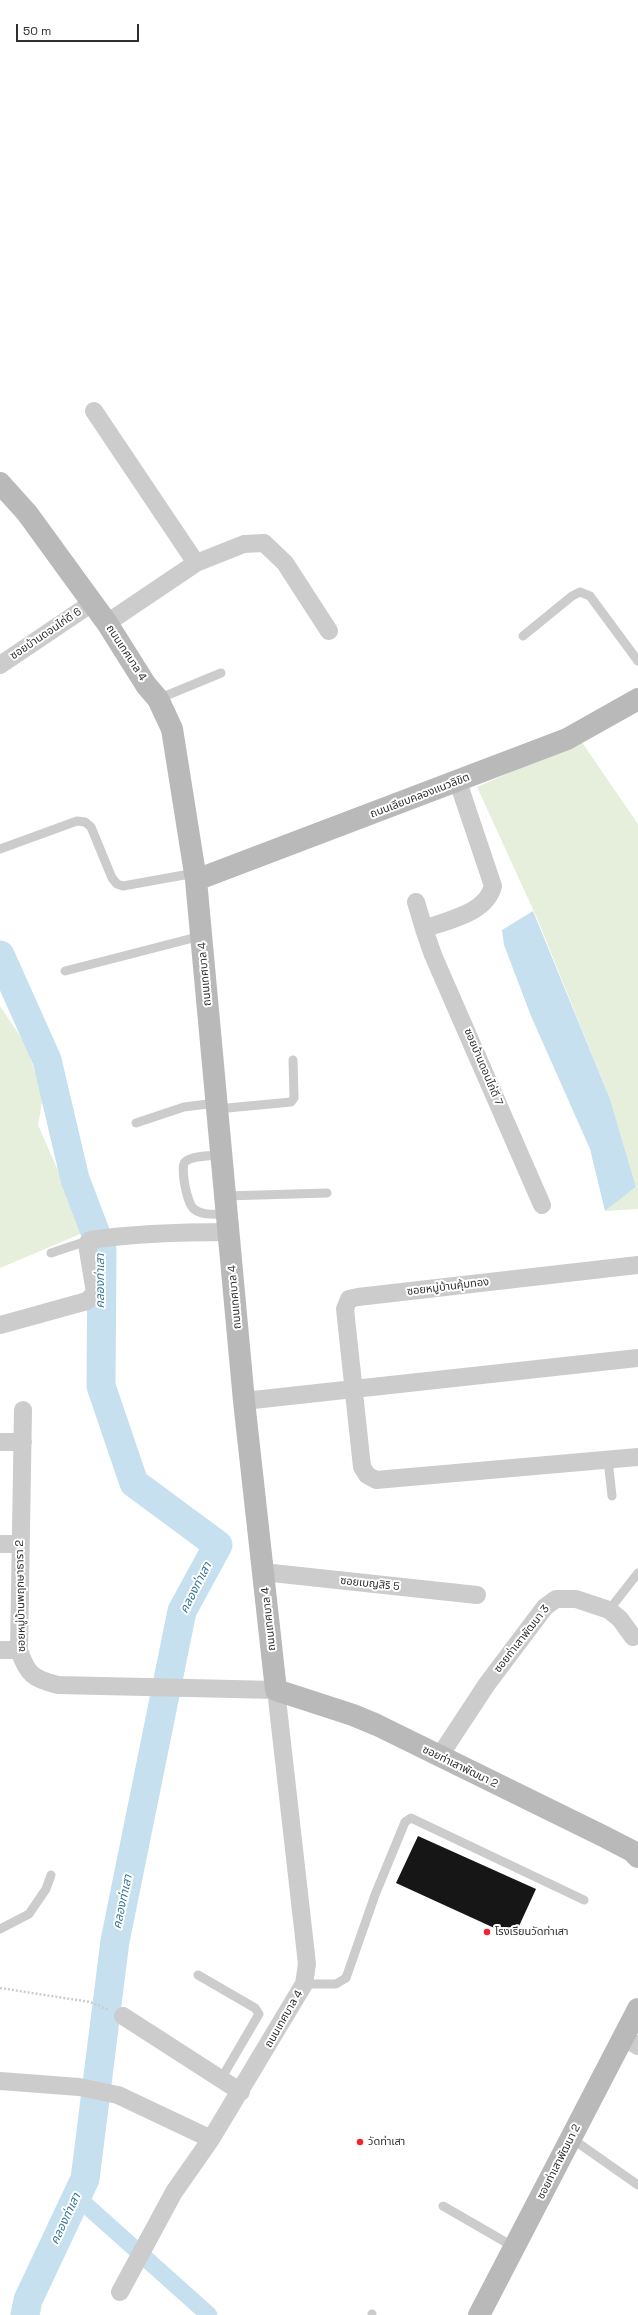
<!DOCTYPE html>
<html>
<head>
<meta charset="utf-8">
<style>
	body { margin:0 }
	#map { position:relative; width:638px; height:2315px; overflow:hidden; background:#fff; font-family:"Space Grotesk",sans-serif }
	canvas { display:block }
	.scale { position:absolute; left:16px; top:24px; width:123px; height:18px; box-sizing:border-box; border:2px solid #2f2f2f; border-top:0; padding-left:5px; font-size:12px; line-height:14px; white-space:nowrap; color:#2f2f2f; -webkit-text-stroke:3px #fff; paint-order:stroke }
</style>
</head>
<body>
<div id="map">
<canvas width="638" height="2315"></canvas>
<div class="scale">50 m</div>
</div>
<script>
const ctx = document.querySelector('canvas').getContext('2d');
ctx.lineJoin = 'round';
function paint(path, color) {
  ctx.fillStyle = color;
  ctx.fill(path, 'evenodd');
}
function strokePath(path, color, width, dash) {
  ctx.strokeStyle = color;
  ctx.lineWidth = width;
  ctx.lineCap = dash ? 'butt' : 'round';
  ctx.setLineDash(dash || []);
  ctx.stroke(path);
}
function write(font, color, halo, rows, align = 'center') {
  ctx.font = font + ' "Space Grotesk","Noto Sans Thai",sans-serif';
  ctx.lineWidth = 4;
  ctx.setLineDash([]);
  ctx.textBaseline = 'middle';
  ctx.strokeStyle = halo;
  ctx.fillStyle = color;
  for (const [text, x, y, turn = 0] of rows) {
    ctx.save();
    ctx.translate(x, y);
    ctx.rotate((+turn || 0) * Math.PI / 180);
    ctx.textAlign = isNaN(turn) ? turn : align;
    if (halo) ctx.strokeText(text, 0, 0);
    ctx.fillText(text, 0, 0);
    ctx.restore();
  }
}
paint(new Path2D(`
	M581,741L638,824V1209L605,1211L636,1187L610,1099L537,918L477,787Z
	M0,1006L26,1045L43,1097L38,1125L85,1232L0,1268Z`), '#e6eedc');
paint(new Path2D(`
	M533,911L610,1099L636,1187L605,1211L590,1149L531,1016L504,945L502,930Z`), '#c6e0ef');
strokePath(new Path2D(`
	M77,2197L209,2315`), '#c6e0ef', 17);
strokePath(new Path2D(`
	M0,955L47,1060L75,1179L102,1250L101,1386L134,1483L218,1545L182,1611L115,1941L85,2179L28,2300L25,2315`), '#c6e0ef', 29);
paint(new Path2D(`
	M418,1836L536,1889L514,1937L396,1883Z`), '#161616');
strokePath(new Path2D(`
	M0,1988L90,2002L109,2010`), '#ccc', 2.5, [2, 2]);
strokePath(new Path2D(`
	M523,636L572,596L580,592L590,596L638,661
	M158,699L221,673
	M0,849L77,821L85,822L91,827L112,878L117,884L123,886L195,873
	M65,971L201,936
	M217,1109L291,1102L294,1098L293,1060
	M136,1123L184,1107L216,1103
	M222,1155C212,1156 192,1155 185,1162C180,1168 187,1204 194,1209C202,1216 217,1214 227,1214
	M226,1196L327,1193
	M51,1253L87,1241
	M608,1460L612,1496
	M609,1610L638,1573
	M0,1929L29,1914L46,1889L51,1875
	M198,1975L255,2008L259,2014L221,2079
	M304,1984H336L346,1978L375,1895L405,1822L411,1818L584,1900
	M571,2138L638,2185
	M443,2206L514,2247
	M372,2315V2314`), '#ccc', 9);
strokePath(new Path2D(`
	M94,411L196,563
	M107,623L196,563L244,544L264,543L285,563L329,631
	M0,665L92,603
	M458,782L493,886C486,914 447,920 424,929L433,955L542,1205
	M416,902L424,929
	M638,1265L358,1297L349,1299L345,1309L362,1467L367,1475L376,1480L638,1457
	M0,1325L87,1301L95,1293L87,1244L90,1240C137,1233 181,1232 229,1232
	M244,1401L638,1358
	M23,1410L19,1650C27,1674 33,1679 58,1685L276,1690L307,1964L304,1984L211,2139L174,2192L120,2292
	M0,1442H23
	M0,1544H19
	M263,1572L477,1595
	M0,1650H19
	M439,1757L487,1684L545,1607L556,1599H576L609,1610L620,1619L633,1637
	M123,2016L241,2092
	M623,2037L638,2046
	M0,2081L79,2087L118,2095L211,2139`), '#ccc', 18);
strokePath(new Path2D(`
	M0,483L27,513L107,623L146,685L158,699L172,729L196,880L244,1401L276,1690L353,1715L377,1725L603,1836L632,1851L638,1857
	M196,880L567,739L638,699
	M479,2315L638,2009`), '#b9b9b9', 22);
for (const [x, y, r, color] of [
	[487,1932,4,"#f62234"],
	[360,2142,4,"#f62234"]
]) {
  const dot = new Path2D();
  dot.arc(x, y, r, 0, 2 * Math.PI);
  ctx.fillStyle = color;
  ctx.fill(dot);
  strokePath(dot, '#fff', 1.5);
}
write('11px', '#2f2f2f', '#fff', [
	["ซอยบ้านดอนไก่ดี 6",46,634,-34],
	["ถนนเทศบาล 4",126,653,57],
	["ถนนเลียบคลองแนวลิขิต",420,796,-21],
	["ถนนเทศบาล 4",205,974,-95],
	["ซอยบ้านดอนไก่ดี 7",483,1067,67],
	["ซอยหมู่บ้านคุ้มทอง",448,1287,-7],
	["ถนนเทศบาล 4",235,1297,-95],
	["ซอยเบญสิริ 5",370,1584,6],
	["ซอยหมู่บ้านพฤกษาธารา 2",21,1596,-91],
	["ถนนเทศบาล 4",269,1619,-96],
	["ซอยท่าเสาพัฒนา 3",522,1639,-52],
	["ซอยท่าเสาพัฒนา 2",460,1767,26],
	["ถนนเทศบาล 4",284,2019,-60],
	["ซอยท่าเสาพัฒนา 2",559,2162,-63]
]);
write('11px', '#2f2f2f', '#fff', [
	["โรงเรียนวัดท่าเสา",495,1932],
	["วัดท่าเสา",368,2142]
], 'left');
write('italic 12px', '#357499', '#fff', [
	["คลองท่าเสา",101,1281,-90],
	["คลองท่าเสา",196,1588,-63],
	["คลองท่าเสา",123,1902,-78],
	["คลองท่าเสา",66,2219,-65]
]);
</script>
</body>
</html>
